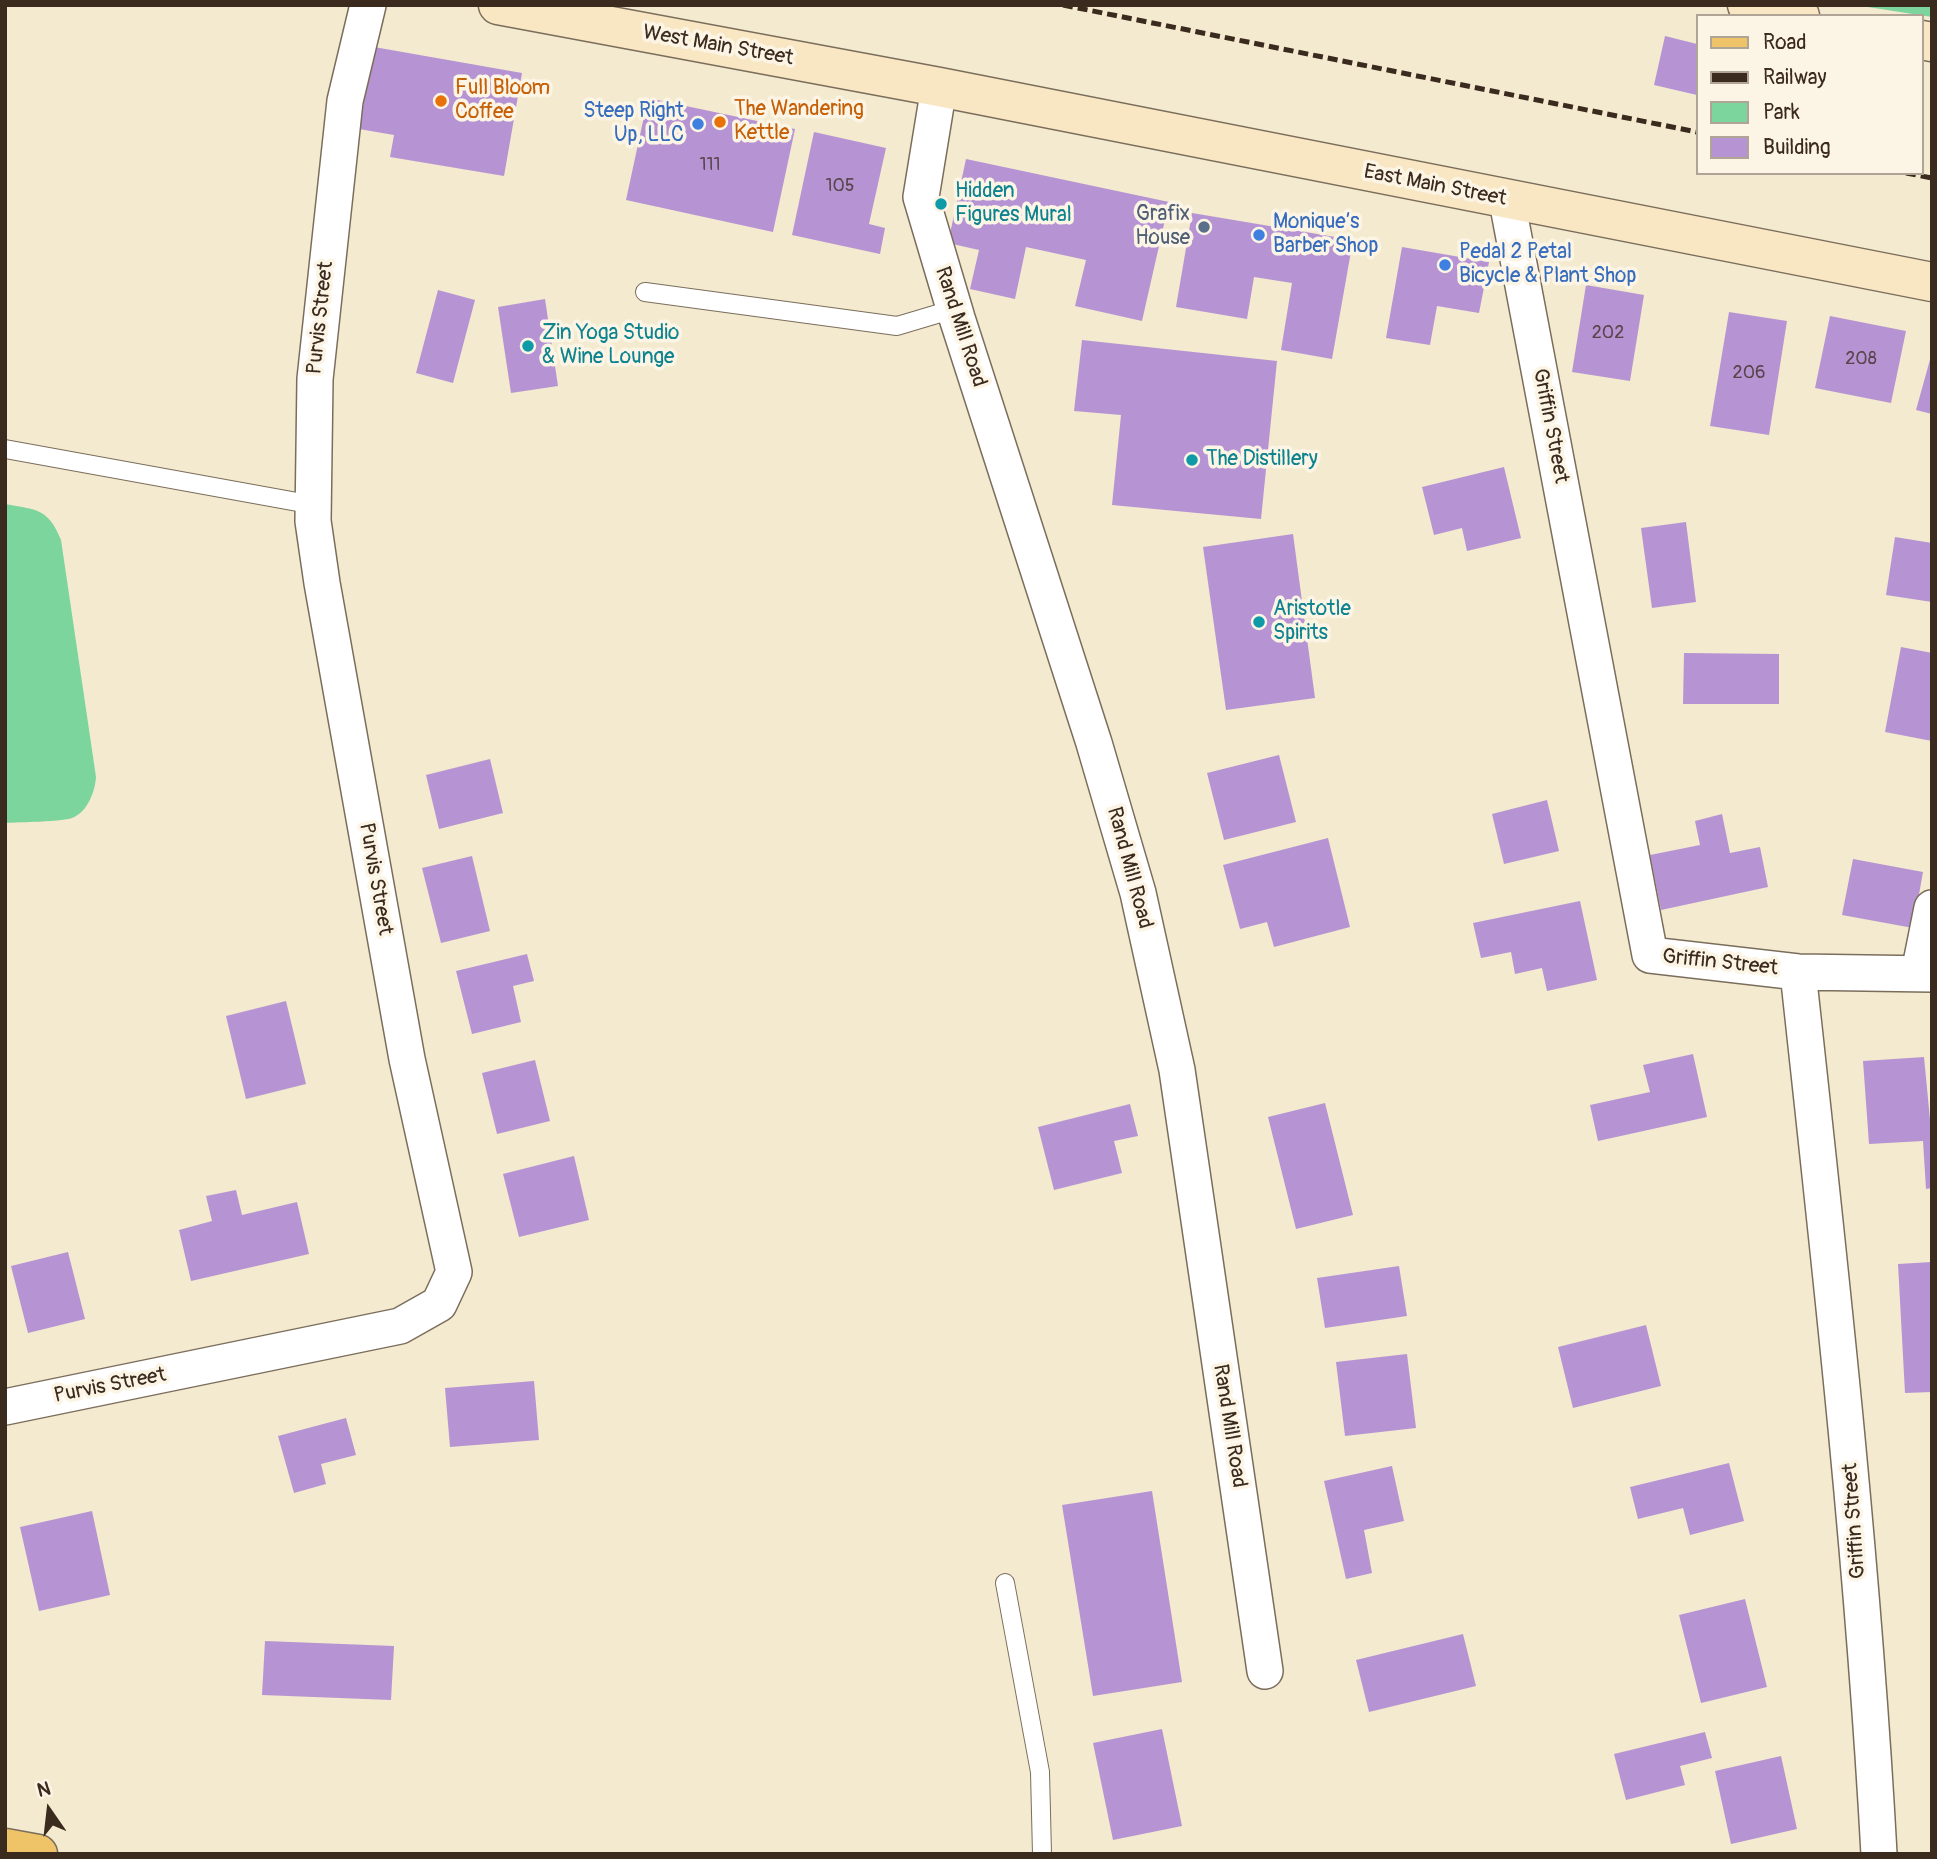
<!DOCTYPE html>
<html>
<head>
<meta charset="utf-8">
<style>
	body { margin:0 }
	#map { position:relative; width:1937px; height:1859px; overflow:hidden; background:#f3eacf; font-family:Pangolin,sans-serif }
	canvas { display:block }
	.frame { position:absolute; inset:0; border:7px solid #3b2a1e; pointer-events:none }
	.legend { position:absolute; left:1696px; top:14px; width:228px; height:161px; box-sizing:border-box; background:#fcf5e5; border:2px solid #afa495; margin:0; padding:9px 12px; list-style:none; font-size:21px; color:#3b2a1e }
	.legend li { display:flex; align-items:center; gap:14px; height:35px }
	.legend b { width:35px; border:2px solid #afa495 }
	.north { position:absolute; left:14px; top:1775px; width:70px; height:70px; -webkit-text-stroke:5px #fcf5e5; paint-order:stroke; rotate:346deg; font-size:19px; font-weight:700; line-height:28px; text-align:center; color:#3b2a1e }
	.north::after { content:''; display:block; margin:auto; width:24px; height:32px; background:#3b2a1e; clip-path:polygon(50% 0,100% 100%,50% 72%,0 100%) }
</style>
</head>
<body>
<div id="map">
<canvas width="1937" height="1859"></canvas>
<div class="frame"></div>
<ul class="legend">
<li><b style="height:9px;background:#efc469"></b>Road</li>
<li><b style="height:9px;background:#3b2a1e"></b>Railway</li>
<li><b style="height:19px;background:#7bd59c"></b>Park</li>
<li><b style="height:19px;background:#b694d3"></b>Building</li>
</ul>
<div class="north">N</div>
</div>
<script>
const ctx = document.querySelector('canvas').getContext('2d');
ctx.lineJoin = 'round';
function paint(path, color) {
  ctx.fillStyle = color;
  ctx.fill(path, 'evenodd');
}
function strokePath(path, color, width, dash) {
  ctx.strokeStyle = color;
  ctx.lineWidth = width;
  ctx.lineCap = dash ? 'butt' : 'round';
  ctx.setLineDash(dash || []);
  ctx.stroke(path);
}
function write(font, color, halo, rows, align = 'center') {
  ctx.font = font + ' Pangolin,sans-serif';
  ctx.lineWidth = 7;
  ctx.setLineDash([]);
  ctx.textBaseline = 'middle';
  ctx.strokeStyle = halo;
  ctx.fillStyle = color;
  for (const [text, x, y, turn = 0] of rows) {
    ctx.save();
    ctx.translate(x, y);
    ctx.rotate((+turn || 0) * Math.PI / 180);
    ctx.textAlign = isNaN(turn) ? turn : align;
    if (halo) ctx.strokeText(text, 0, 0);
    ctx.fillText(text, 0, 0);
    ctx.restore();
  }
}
paint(new Path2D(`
	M1855,5H1932V17Z
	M5,504C37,510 48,508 61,540L96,777C95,791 88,812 72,818C61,822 20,822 5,823Z`), '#7bd59c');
paint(new Path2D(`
	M1665,36L1697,44V95L1654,85Z
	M374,47L522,73L504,176L390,157L394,135L359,129Z
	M648,98L795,129L773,232L626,200Z
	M814,132L886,148L869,224L885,228L880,254L792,235Z
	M966,159L1169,202L1142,321L1075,306L1086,260L1026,247L1015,299L970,289L979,250L948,243Z
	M1192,213L1353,240L1332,359L1281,350L1292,283L1254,277L1247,319L1176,307Z
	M1402,247L1489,262L1479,313L1437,306L1430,345L1386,338Z
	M1586,285L1644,295L1630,381L1572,372Z
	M438,290L475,300L453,383L416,373Z
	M545,299L558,386L511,393L498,307Z
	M1729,312L1787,321L1769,435L1710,426Z
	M1830,316L1906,331L1891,403L1815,388Z
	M1082,340L1277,361L1261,519L1112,505L1121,415L1074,411Z
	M1931,356H1932V414L1916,410Z
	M1504,467L1521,538L1467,551L1462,528L1434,535L1422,487Z
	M1686,522L1696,602L1652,608L1641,528Z
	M1293,534L1315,698L1226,710L1203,547Z
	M1895,537L1932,543V602L1886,595Z
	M1901,647L1932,653V741L1885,732Z
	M1684,653L1779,654V704H1683Z
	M1279,755L1296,822L1224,840L1207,773Z
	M490,759L503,813L439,829L426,775Z
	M1547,800L1559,851L1504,864L1492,814Z
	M1722,814L1730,853L1760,847L1768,887L1661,910L1650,855L1700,845L1695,821Z
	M1328,838L1350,927L1274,947L1267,922L1240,929L1223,865Z
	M472,856L490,931L441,943L422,868Z
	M1853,859L1923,872L1913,928L1842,915Z
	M1580,901L1597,980L1547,991L1542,968L1515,974L1511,952L1481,958L1473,923Z
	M527,954L534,981L513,986L521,1022L472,1034L456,971Z
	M286,1001L306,1084L246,1099L226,1016Z
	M1693,1054L1707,1117L1598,1141L1590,1105L1650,1092L1643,1065Z
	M1924,1057L1932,1140V1188L1926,1189L1923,1141L1869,1144L1863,1061Z
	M535,1060L550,1121L497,1134L482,1073Z
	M1325,1103L1353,1215L1296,1229L1268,1117Z
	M1130,1104L1138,1136L1114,1141L1122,1173L1054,1190L1038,1127Z
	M574,1156L589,1220L519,1237L503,1174Z
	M236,1190L242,1215L297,1202L309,1254L191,1281L179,1230L212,1221L206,1196Z
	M68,1252L85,1319L28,1333L11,1266Z
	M1932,1262V1392L1905,1393L1898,1264Z
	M1399,1266L1407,1316L1325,1328L1317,1278Z
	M1646,1325L1661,1386L1573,1408L1558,1347Z
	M1407,1354L1416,1428L1345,1436L1336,1362Z
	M534,1381L539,1440L450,1447L445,1388Z
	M346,1418L356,1455L321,1464L326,1484L294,1493L278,1436Z
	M1729,1463L1744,1521L1690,1535L1683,1508L1638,1519L1630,1487Z
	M1392,1466L1404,1521L1364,1530L1372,1573L1346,1579L1324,1481Z
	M1152,1491L1182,1682L1093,1696L1062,1505Z
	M92,1511L110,1595L39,1611L20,1527Z
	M1745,1599L1767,1687L1701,1703L1679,1615Z
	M1463,1634L1476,1686L1369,1712L1356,1660Z
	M265,1641L394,1646L391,1700L262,1695Z
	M1162,1729L1182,1826L1113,1840L1093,1743Z
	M1705,1732L1712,1758L1680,1766L1685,1785L1626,1800L1614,1754Z
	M1781,1756L1797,1829L1731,1844L1715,1771Z`), '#b694d3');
const lane = new Path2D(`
	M645,292L897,326L954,309
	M5,449L314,505
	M1005,1583L1040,1772L1042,1854`);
const street = new Path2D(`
	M939,87L921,197L957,318L1094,743L1138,893L1177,1070L1265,1671
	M1507,201L1650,955L1798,972L1932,974
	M1798,972C1830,1265 1863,1559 1879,1854
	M1919,973L1932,908
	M5,1407L400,1326L439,1304L454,1272L407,1059L322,583L313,521L315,379L345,101L368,5`);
const secondary = new Path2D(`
	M498,5L939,87L1932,282
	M1747,5L1800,16
	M1921,40L1932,42`);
const primary = new Path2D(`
	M5,1848L38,1854`);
strokePath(lane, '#7b6d5c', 20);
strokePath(street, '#7b6d5c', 38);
strokePath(secondary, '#7b6d5c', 41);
strokePath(primary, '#7b6d5c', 41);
strokePath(lane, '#fff', 18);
strokePath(street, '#fff', 35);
strokePath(secondary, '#f9e7c3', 38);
strokePath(primary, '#efc469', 38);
strokePath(new Path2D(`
	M1063,5L1697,132
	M1906,173L1932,178`), '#3b2a1e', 5, [10, 5]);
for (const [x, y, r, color] of [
	[441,101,7,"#e8710a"],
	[720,122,7,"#e8710a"],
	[698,124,7,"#3f7fe0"],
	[941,204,7,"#0f9aa8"],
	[1204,227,7,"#5c6f8a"],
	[1259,235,7,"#3f7fe0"],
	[1445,265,7,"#3f7fe0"],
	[528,346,7,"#0f9aa8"],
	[1192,460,7,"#0f9aa8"],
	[1259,622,7,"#0f9aa8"]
]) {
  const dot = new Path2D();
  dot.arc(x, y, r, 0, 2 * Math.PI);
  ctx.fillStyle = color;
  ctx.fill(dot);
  strokePath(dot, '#fcf5e5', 2.5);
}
write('18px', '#5a444b', null, [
	["111",710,165],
	["105",840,186],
	["202",1608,333],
	["208",1861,359],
	["206",1749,373]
]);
write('21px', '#3b2a1e', '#fcf5e5', [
	["West Main Street",718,46,10],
	["East Main Street",1435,186,11],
	["Purvis Street",321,318,-84],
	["Rand Mill Road",960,327,72],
	["Griffin Street",1550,426,79],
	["Rand Mill Road",1129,868,75],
	["Purvis Street",375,879,80],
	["Griffin Street",1720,963,6],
	["Purvis Street",110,1386,-11],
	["Rand Mill Road",1229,1426,81],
	["Griffin Street",1855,1521,-94]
]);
write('21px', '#c56008', '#fcf5e5', [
	["Full Bloom",455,89],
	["Coffee",455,113],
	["The Wandering",734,110],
	["Kettle",734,134]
], 'left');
write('21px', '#366cbe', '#fcf5e5', [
	["Steep Right",684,112,"right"],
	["Up, LLC",684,136,"right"],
	["Monique’s",1273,223],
	["Barber Shop",1273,247],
	["Pedal 2 Petal",1459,253],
	["Bicycle & Plant Shop",1459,277]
], 'left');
write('21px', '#0d838f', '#fcf5e5', [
	["Hidden",955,192],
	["Figures Mural",955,216],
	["Zin Yoga Studio",542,334],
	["& Wine Lounge",542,358],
	["The Distillery",1206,460],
	["Aristotle",1273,610],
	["Spirits",1273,634]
], 'left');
write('21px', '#4e5e75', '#fcf5e5', [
	["Grafix",1190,215],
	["House",1190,239]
], 'right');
</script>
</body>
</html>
